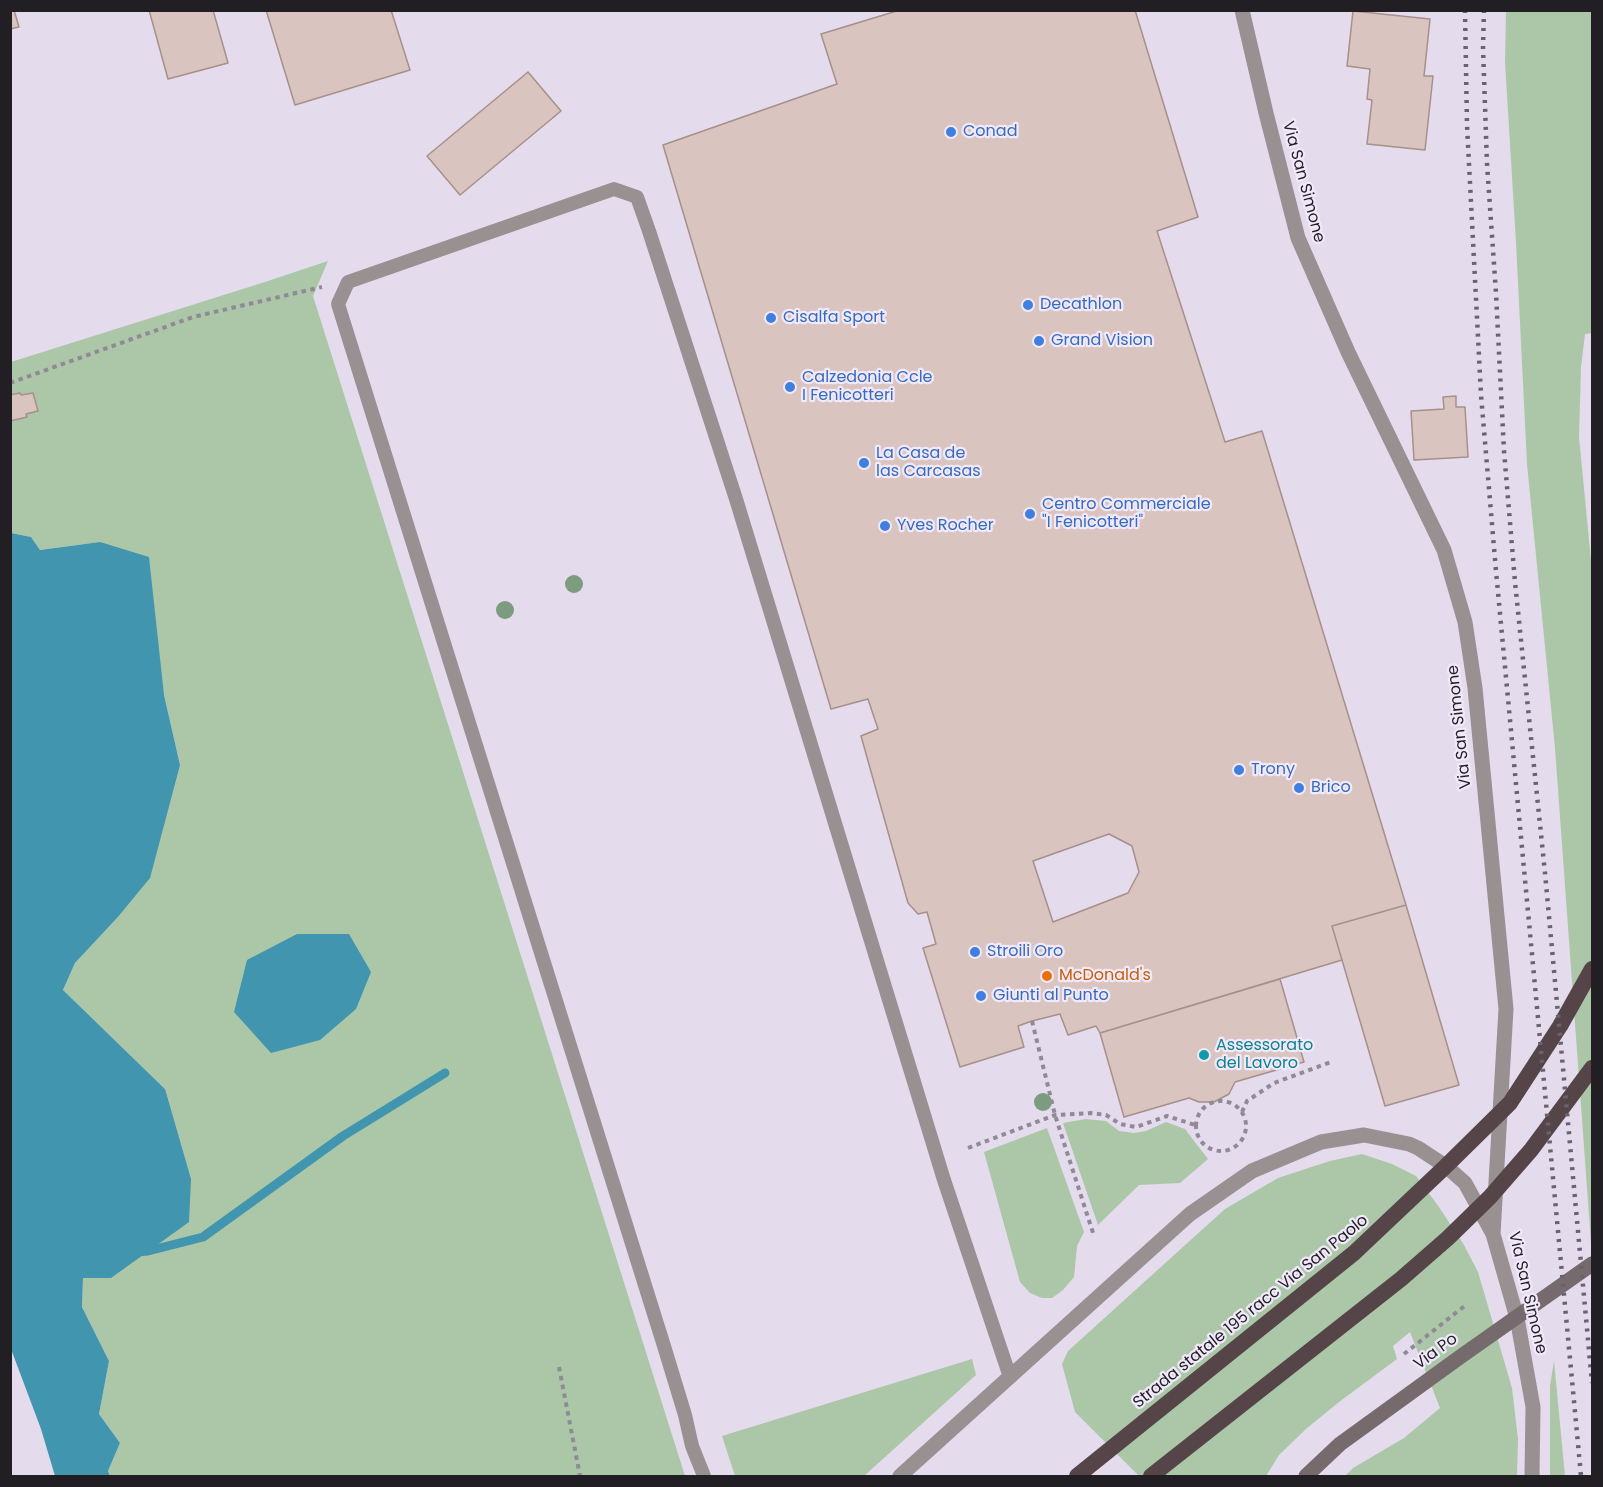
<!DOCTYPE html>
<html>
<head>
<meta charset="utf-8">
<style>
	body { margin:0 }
	#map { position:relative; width:1603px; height:1487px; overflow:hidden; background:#e4dbed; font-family:Poppins,sans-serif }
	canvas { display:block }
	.frame { position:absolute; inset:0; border:12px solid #211e24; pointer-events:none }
</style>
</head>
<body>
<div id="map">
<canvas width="1603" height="1487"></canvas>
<div class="frame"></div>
</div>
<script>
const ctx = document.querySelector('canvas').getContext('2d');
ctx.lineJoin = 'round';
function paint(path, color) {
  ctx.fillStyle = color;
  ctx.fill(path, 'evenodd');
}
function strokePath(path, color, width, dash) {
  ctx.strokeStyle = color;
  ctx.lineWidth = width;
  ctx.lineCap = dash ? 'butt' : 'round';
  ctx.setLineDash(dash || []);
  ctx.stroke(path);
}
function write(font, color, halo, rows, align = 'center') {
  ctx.font = font + ' Poppins,sans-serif';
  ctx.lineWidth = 4.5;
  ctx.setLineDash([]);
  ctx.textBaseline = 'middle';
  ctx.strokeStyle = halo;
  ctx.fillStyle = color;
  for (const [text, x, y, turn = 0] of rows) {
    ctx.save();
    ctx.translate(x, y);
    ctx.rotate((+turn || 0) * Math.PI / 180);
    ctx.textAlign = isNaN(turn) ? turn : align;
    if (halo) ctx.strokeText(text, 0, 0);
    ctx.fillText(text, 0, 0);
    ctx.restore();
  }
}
paint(new Path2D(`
	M1506,11H1592V333L1585,334L1581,367L1579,437L1592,571V1257L1555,748L1527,464L1516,242L1505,62Z
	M328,261L313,296L685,1476H110L108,1471L120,1443L99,1414L109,1361L82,1307L83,1278L165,1089L63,990L75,963L117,918L180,765L164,695L100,542L40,550L31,537L11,533V362L265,282Z
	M1086,1119L1106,1121L1119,1131L1134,1133L1146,1131L1166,1122L1185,1129L1208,1159L1180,1183L1139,1185L1098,1225L1063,1123Z
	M1047,1128L1084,1232L1077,1246L1074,1277L1063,1290L1052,1298H1042L1030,1293L1020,1282L984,1152Z
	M1362,1154L1392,1164L1416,1176L1439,1207L1464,1245L1478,1272L1512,1388L1518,1439L1517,1476H1345L1353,1468L1404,1438L1440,1408L1410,1332L1393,1346L1397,1359L1339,1402L1306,1429L1279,1455L1266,1476H1139L1075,1412L1062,1364L1068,1351L1225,1209L1278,1178L1330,1161Z
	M972,1359L976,1375L864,1476H735L722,1436Z
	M1554,1361L1565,1476H1550V1386Z`), '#abc7a7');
paint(new Path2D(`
	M11,533L31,537L40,550L100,542L149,557L164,695L180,765L150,878L117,918L75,963L63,990L165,1089L191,1179L189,1222L111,1278H83L82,1307L109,1361L99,1414L120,1443L108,1471L110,1476H55L41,1429L11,1349Z
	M297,934H349L371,972L356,1009L320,1040L271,1053L234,1012L247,960Z`), '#4195ae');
strokePath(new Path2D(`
	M136,1252L148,1251L203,1237L343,1136L445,1073`), '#4195ae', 9);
const building = new Path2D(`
	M10,10H14L19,27L10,29Z
	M149,10H213L228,63L168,79Z
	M266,10H391L410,70L295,105Z
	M900,10H1135L1198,217L1157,231L1225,442L1262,431L1406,905L1332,926L1342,960L1100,1033L1096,1026L1068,1035L1060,1014L1032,1021L1018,1026L1024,1047L960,1067L923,948L936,944L927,912L918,914L908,903L861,736L878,729L868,699L831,709L663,145L837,84L821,34ZM1109,834L1132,846L1139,872L1128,893L1053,922L1033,861Z
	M1353,11L1430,19L1424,76H1433L1425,150L1367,144L1372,100L1367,99L1370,69L1347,66Z
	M528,72L561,111L460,195L427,156Z
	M20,393L21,395L33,393L38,411L26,414L27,417L10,421V395Z
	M1456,396V407H1465L1468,457L1414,460L1411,411L1444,409L1443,397Z
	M1406,905L1459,1085L1385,1106L1332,926Z
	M1280,979L1304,1062L1235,1082L1229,1094L1214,1102H1199L1189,1098L1124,1117L1100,1033Z`);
paint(building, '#dac4bf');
strokePath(building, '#a5908c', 1.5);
strokePath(new Path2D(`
	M10,383L193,317L322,287
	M1032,1021L1055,1115L1094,1236
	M1196 1126a25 25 0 1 1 50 0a25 25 0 1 1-50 0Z
	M1242,1112L1247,1101L1274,1083L1331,1062
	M968,1148L1055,1115L1091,1113L1106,1115L1120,1124L1136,1127L1167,1116L1195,1125
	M1404,1354L1467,1304
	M559,1367L580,1476`), '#908a97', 4, [4.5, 4.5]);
strokePath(new Path2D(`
	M704,1476L692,1446L685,1415L664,1346L338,304L348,282L614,189L637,197L649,231L736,499L944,1180L1010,1377`), '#999092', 14);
strokePath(new Path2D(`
	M1242,10L1266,113L1298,238L1348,352L1444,550L1465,622L1475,688L1506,1009L1493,1234L1517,1318L1533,1407L1532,1476
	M900,1476L1190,1214L1252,1171L1321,1142L1364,1135L1409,1144L1418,1148L1447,1167L1465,1183L1493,1234`), '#999092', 15);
strokePath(new Path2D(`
	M1306,1476L1340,1444L1460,1357L1592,1264`), '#776a6d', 15);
strokePath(new Path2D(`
	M1077,1476L1354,1253L1446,1166L1510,1103L1560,1026L1592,969
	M1151,1476L1401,1279L1448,1238L1490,1197L1531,1150L1592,1068`), '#554448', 16);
strokePath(new Path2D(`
	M1465,10L1467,125L1481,395L1496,571L1581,1476
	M1484,10L1483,47L1487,164L1496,293L1504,451L1515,582L1545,873L1592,1383`), '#68636e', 4.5, [3, 6]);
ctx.fillStyle = '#7d9b7e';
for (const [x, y] of [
	[574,584],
	[505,610],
	[1043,1102]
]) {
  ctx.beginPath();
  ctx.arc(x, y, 9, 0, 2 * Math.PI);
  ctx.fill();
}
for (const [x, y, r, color] of [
	[951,132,6,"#3f7fe0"],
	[1028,305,6,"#3f7fe0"],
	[771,318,6,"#3f7fe0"],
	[1039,341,6,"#3f7fe0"],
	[790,387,6,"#3f7fe0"],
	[864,463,6,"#3f7fe0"],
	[1030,514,6,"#3f7fe0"],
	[885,526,6,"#3f7fe0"],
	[1239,770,6,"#3f7fe0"],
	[1299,788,6,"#3f7fe0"],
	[975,952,6,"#3f7fe0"],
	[1047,976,6,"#e8710a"],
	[981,996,6,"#3f7fe0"],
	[1204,1055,6,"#0f9aa8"]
]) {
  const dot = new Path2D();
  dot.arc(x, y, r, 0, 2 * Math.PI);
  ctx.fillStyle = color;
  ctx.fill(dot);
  strokePath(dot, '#f1e9fa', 2);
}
write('16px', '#366cbe', '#f1e9fa', [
	["Conad",963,132],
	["Decathlon",1040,305],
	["Cisalfa Sport",783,318],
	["Grand Vision",1051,341],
	["Calzedonia Ccle",802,378],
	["I Fenicotteri",802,396],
	["La Casa de",876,454],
	["las Carcasas",876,472],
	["Centro Commerciale",1042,505],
	["\"I Fenicotteri\"",1042,523],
	["Yves Rocher",897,526],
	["Trony",1251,770],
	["Brico",1311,788],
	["Stroili Oro",987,952],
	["Giunti al Punto",993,996]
], 'left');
write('16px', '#211e24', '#f1e9fa', [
	["Via San Simone",1303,182,75],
	["Via San Simone",1460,727,-96],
	["Via San Simone",1527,1293,77],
	["Strada statale 195 racc Via San Paolo",1251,1312,-39],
	["Via Po",1436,1352,-36]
]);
write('16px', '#c56008', '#f1e9fa', [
	["McDonald's",1059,976]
], 'left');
write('16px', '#0d838f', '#f1e9fa', [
	["Assessorato",1216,1046],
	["del Lavoro",1216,1064]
], 'left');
</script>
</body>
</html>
